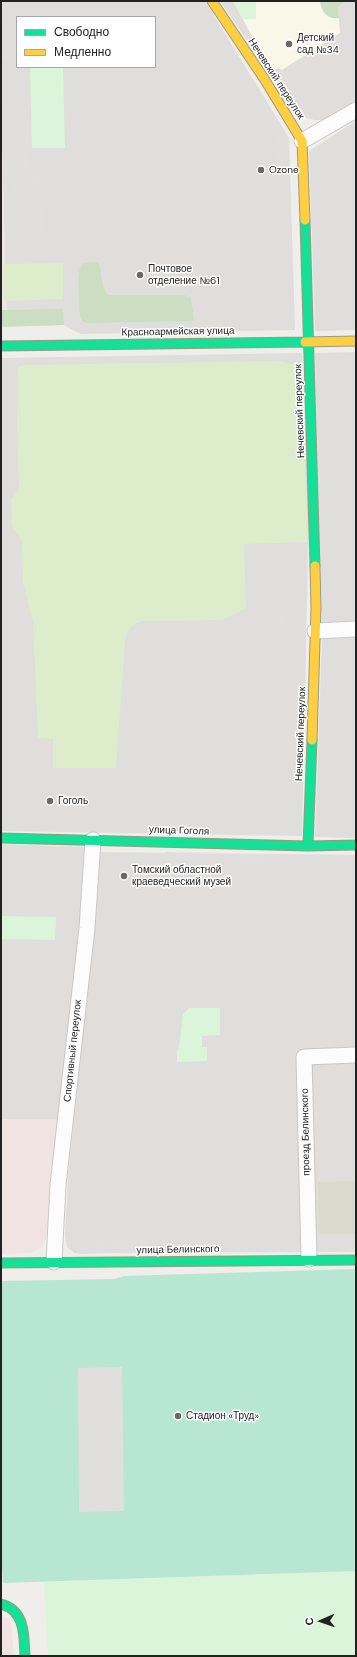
<!DOCTYPE html>
<html>
<head>
<meta charset="utf-8">
<style>
	body { margin:0 }
	#map { position:relative; width:357px; height:1657px; overflow:hidden; background:#f0eeeb; font-family:"DM Sans",sans-serif }
	canvas { display:block }
	.frame { position:absolute; inset:0; border:2px solid #222; pointer-events:none }
	.legend { position:absolute; left:16px; top:16px; width:140px; height:52px; box-sizing:border-box; background:#fff; border:1px solid #a7a7a7; margin:0; padding:5px 7px; list-style:none; font-size:12px; color:#222 }
	.legend li { display:flex; align-items:center; gap:8px; height:20px }
	.legend b { width:20px; border:1px solid #a7a7a7 }
	.north { position:absolute; left:301px; top:1601px; width:40px; height:40px; -webkit-text-stroke:3px #fff; paint-order:stroke; rotate:268deg; font-size:11px; font-weight:700; line-height:16px; text-align:center; color:#222 }
	.north::after { content:''; display:block; margin:auto; width:14px; height:18px; background:#222; clip-path:polygon(50% 0,100% 100%,50% 72%,0 100%) }
</style>
</head>
<body>
<div id="map">
<canvas width="357" height="1657"></canvas>
<div class="frame"></div>
<ul class="legend">
<li><b style="height:5px;background:#16e098"></b>Свободно</li>
<li><b style="height:5px;background:#ffcf43"></b>Медленно</li>
</ul>
<div class="north">С</div>
</div>
<script>
const ctx = document.querySelector('canvas').getContext('2d');
ctx.lineJoin = 'round';
function paint(path, color) {
  ctx.fillStyle = color;
  ctx.fill(path, 'evenodd');
}
function strokePath(path, color, width, dash) {
  ctx.strokeStyle = color;
  ctx.lineWidth = width;
  ctx.lineCap = dash ? 'butt' : 'round';
  ctx.setLineDash(dash || []);
  ctx.stroke(path);
}
function write(font, color, halo, rows, align = 'center') {
  ctx.font = font + ' "DM Sans",sans-serif';
  ctx.lineWidth = 3;
  ctx.setLineDash([]);
  ctx.textBaseline = 'middle';
  ctx.strokeStyle = halo;
  ctx.fillStyle = color;
  for (const [text, x, y, turn = 0] of rows) {
    ctx.save();
    ctx.translate(x, y);
    ctx.rotate((+turn || 0) * Math.PI / 180);
    ctx.textAlign = isNaN(turn) ? turn : align;
    if (halo) ctx.strokeText(text, 0, 0);
    ctx.fillText(text, 0, 0);
    ctx.restore();
  }
}
paint(new Path2D(`
	M1,1H205L289,138L295,330L80,334L64,325L7,326L1,110ZM17,17H155V67H17Z
	M220,1H356V101L326,120H314L305,117L293,107Z
	M356,121V330L315,331L309,151Z
	M356,352V622L322,624L315,353Z
	M302,353L309,504L302,836L1,831V358Z
	M356,635V838L315,837L322,637Z
	M1,844L86,847L83,909L59,1119H1Z
	M98,852L356,855V1252L74,1253L67,1247L65,1236L68,1177L96,907Z`), '#dfdedc');
paint(new Path2D(`
	M1,110L7,326H1Z
	M1,1119H59L46,1238L42,1247L30,1253L1,1254Z
	M1,1616L9,1619L11,1623L14,1656H1Z`), '#f1e3e1');
paint(new Path2D(`
	M233,1H346L338,7L340,33L282,70L279,68L271,71Z`), '#f8f7e8');
paint(new Path2D(`
	M356,1181V1234H319L318,1182Z`), '#d9d9cd');
paint(new Path2D(`
	M63,263V299L4,301V264Z
	M279,361L295,365L303,384L308,542L244,544L246,608L222,620L142,621C129,626 127,630 125,644L116,768H53V739L38,738L33,622L23,583L22,542L12,526L11,499L19,490L17,424L18,367L23,365Z`), '#ddeccb');
paint(new Path2D(`
	M320,1H346L338,7L339,18C328,20 321,12 320,1Z
	M95,262L99,264C103,275 100,285 108,295H184L191,298L194,321L86,323L82,321L80,317C80,307 76,275 81,266C84,262 91,262 95,262Z
	M63,309L64,325L1,327V310Z`), '#cbdec1');
paint(new Path2D(`
	M233,1H256V19H243Z
	M30,67H63L65,148H32Z
	M1,916L56,917L55,940L1,939Z
	M189,1008H220V1035L202,1036V1047H207V1061L177,1062V1051L179,1047L183,1014Z
	M356,1571V1656H48L44,1582Z`), '#daf5da');
paint(new Path2D(`
	M356,1269V1571L3,1583L1,1550V1281L114,1279L124,1276Z`), '#b7e6d2');
paint(new Path2D(`
	M1,24H17V58L1,59Z
	M27,109L31,178H40L43,238L17,240L14,180H6L3,110Z
	M277,135H287L288,170L278,171Z
	M286,614V624L245,625V615Z
	M165,852L213,853V861H165Z
	M237,854H285V863L237,862Z
	M275,1014L276,1043H241L240,1015Z
	M326,1061H348L349,1073L327,1074Z
	M150,1241V1252L79,1254L78,1243Z
	M122,1367L124,1511L79,1512L78,1368Z`), '#e0dfde');
const street = new Path2D(`
	M302,141L356,110
	M315,631L356,629
	M309,1259L304,1057L356,1055
	M54,1262L58,1185L87,928L93,840`);
const fast = new Path2D(`
	M305,220L315,566
	M1,346L305,342
	M1,838L308,846L356,845
	M308,846L312,740
	M1,1263L356,1260
	M1,1604C25,1610 24,1635 25,1656`);
const slow = new Path2D(`
	M212,1L265,80L302,141L305,220
	M305,342L356,341
	M312,740L316,608L315,566`);
strokePath(street, '#c9c8c7', 17);
strokePath(fast, '#999a82', 11);
strokePath(slow, '#999a82', 11);
strokePath(street, '#fdfcfc', 15);
strokePath(fast, '#16e098', 9);
strokePath(slow, '#ffcf43', 9);
for (const [x, y, r, color] of [
	[289,44,4,"#6a6968"],
	[261,170,4,"#6a6968"],
	[140,275,4,"#6a6968"],
	[50,801,4,"#6a6968"],
	[124,876,4,"#6a6968"],
	[178,1416,4,"#6a6968"]
]) {
  const dot = new Path2D();
  dot.arc(x, y, r, 0, 2 * Math.PI);
  ctx.fillStyle = color;
  ctx.fill(dot);
  strokePath(dot, '#fff', 1.5);
}
write('10px', '#222', '#fff', [
	["Детский",297,38],
	["сад №34",297,50],
	["Ozone",269,170],
	["Почтовое",148,269],
	["отделение №61",148,281],
	["Гоголь",58,801],
	["Томский областной",132,870],
	["краеведческий музей",132,882],
	["Стадион «Труд»",186,1416]
], 'left');
write('10px', '#222', '#fff', [
	["Нечевский переулок",276,79,57],
	["Красноармейская улица",178,332,-1],
	["Нечевский переулок",300,411,-92],
	["Нечевский переулок",301,734,-88],
	["улица Гоголя",179,831,2],
	["Спортивный переулок",73,1051,-84],
	["проезд Белинского",306,1132,-91],
	["улица Белинского",178,1250,-1]
]);
</script>
</body>
</html>
